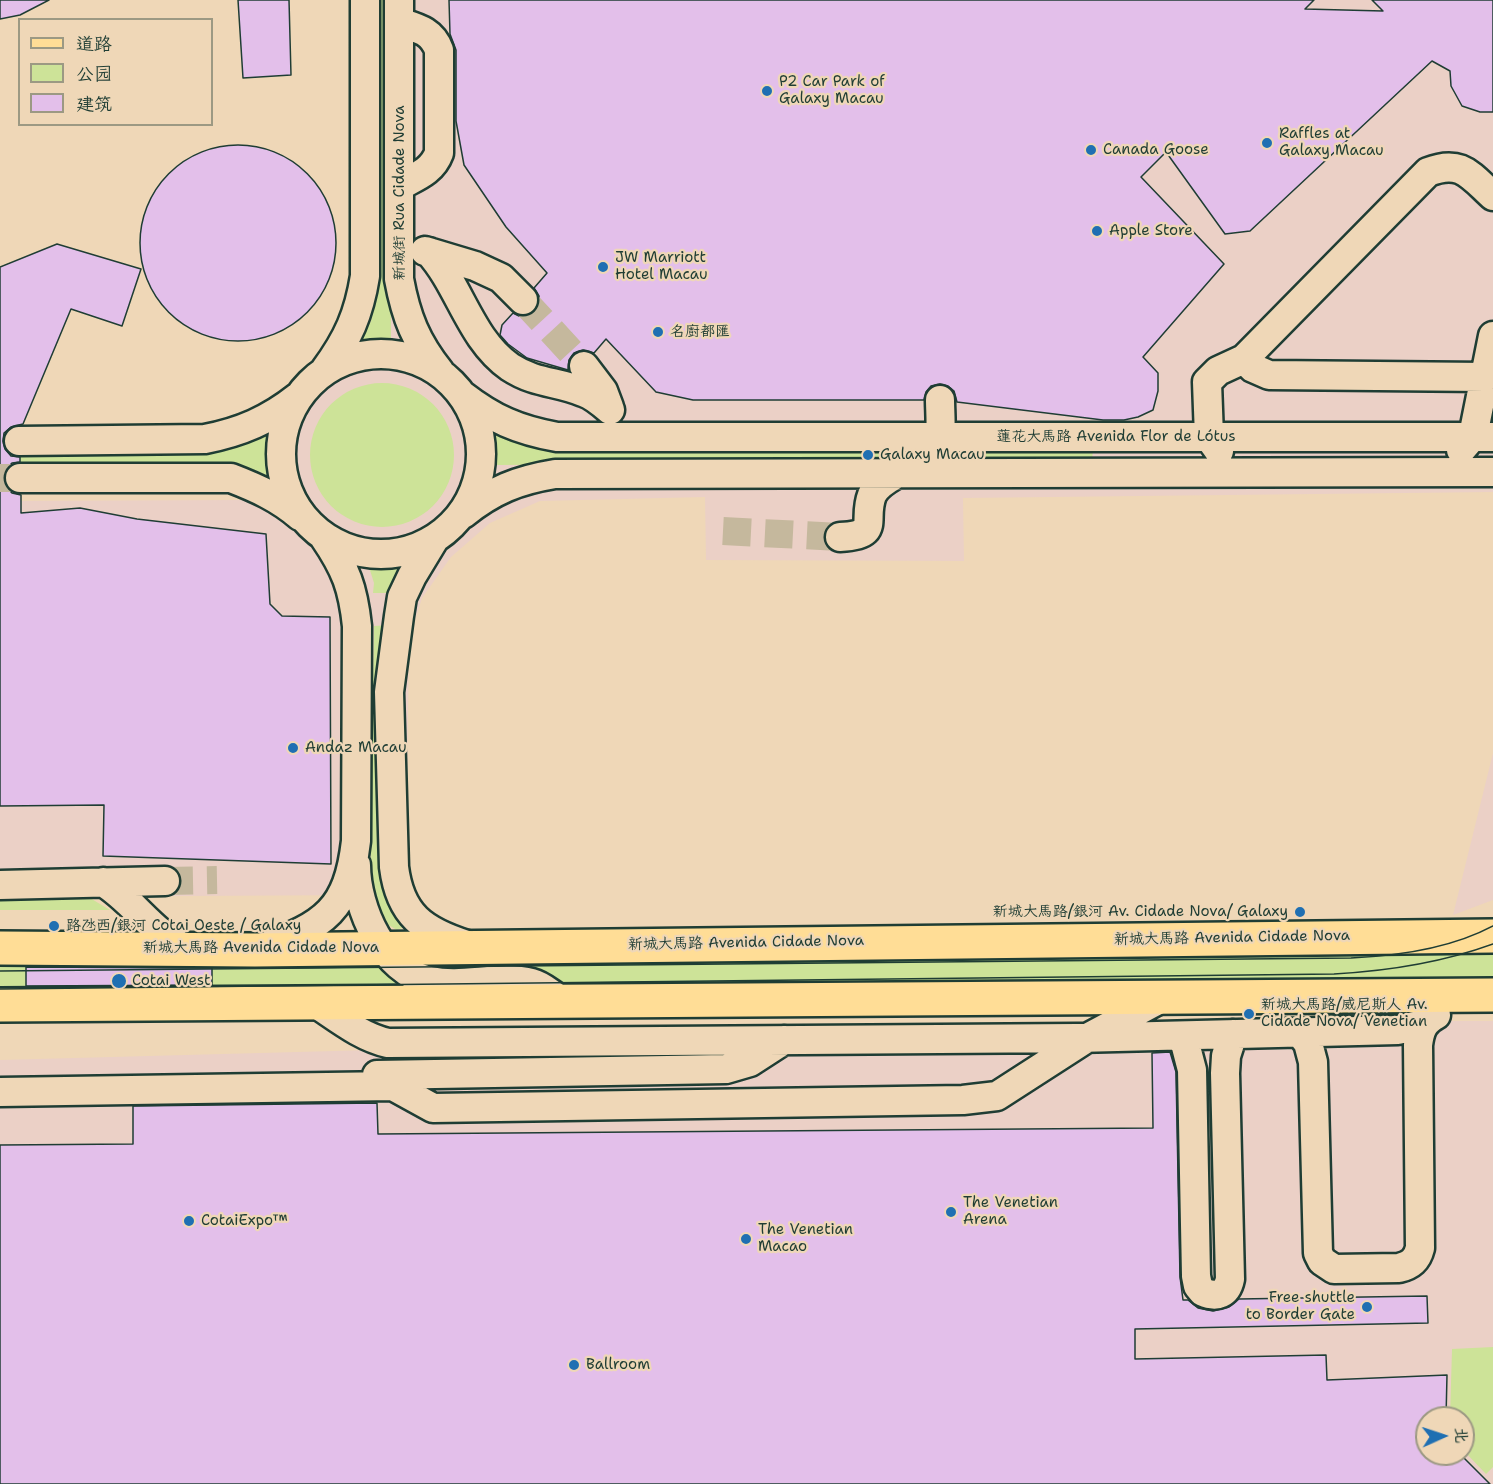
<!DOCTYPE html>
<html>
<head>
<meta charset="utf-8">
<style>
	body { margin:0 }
	#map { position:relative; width:1493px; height:1484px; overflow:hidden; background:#efd7b7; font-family:"Shantell Sans","LXGW WenKai TC",sans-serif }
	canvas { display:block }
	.legend { position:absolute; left:18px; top:18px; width:195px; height:108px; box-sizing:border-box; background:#efd7b7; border:2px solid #9c9983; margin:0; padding:8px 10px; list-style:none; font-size:18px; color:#1f3d34 }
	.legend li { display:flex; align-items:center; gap:12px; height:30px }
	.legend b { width:30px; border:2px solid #9c9983 }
	.north { position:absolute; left:1415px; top:1406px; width:60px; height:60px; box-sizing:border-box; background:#efd7b7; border:2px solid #9c9983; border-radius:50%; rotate:87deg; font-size:16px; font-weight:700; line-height:24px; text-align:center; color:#1f3d34 }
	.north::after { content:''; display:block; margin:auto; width:21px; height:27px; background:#1f6fb2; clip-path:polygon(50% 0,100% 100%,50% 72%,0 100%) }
</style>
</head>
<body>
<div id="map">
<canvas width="1493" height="1484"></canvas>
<ul class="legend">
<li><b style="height:8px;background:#ffdd96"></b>道路</li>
<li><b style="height:16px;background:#cde398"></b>公园</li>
<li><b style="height:16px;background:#e3bfea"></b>建筑</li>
</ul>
<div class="north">北</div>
</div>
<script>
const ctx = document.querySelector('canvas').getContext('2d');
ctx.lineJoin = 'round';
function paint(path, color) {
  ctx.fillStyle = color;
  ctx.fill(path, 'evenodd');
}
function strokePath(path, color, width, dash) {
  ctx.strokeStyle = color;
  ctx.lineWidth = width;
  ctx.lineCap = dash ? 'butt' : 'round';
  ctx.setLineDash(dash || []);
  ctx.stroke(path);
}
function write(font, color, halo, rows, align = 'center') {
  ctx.font = font + ' "Shantell Sans","LXGW WenKai TC",sans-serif';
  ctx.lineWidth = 4.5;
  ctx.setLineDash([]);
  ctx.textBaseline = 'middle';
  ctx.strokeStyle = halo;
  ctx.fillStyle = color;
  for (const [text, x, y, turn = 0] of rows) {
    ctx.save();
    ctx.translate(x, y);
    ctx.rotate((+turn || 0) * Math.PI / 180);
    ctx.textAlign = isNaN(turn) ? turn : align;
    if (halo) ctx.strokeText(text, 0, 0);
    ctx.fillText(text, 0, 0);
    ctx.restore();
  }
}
paint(new Path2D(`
	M352,0H1493V492L963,498L964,561L706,560L705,497L540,501L490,523L451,557L422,598L409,639L406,870L411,897L372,895L0,897V501L242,500L243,419L279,393L320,357L341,311L353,264Z
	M1493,753V900L1453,915Z
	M1448,1021H1493V1484H0V1060ZM1427,1418H1463V1454H1427Z`), '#ebd0c6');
paint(new Path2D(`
	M375,0H390L391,340L357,345L371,321L376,298Z
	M310 455a72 72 0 1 1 144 0a72 72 0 1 1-144 0Z
	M493,426C510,442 527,445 549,448L1093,447L1092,462L496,465L497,453Z
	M267,428L265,455L267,476L258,471L213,462H0V447H210Z
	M404,564L391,593H373L374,583L369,567L385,569Z
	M391,625L399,920L402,928L397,930L385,923L379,909L372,884L370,843L374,626Z
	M0,892H80L110,910H0Z
	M1493,954V979L0,993V967L339,966Z
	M1493,1347V1467L1486,1474L1463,1450V1418H1450L1452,1349Z`), '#cde398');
const building = new Path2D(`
	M0,0H49L20,15L0,19Z
	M238,0H289L291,75L243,78Z
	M449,0H1314L1305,9L1383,11L1372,0H1493V112H1480L1462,106L1451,86L1450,71L1432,61L1250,231L1225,234L1166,152L1141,177L1224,264L1143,357L1158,373V391L1153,410L1138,417L1124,420H1103L957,402L954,391L948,386L940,384L931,386L926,392L924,400H693L656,392L606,339L594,353L583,350L574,353L569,360L568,370L527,358L508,344L500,335L502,325L513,313L519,316H527L535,311L539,305V296L534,288L547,273L506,227L464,165L456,121V50L450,34Z
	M140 243a98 98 0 1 1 196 0a98 98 0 1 1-196 0Z
	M57,244L141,269L122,326L71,309L23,424L11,427L4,433L3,441L5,449L11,456L20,457V462L12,463L6,469L4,477L5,486L12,493L21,495V513L80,508L137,519L266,534L270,604L282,616L330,617L331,864L103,856L104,805L0,806V267Z
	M26,967L212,968V985L26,986Z
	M1170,1052L1176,1072L1180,1277L1183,1300H1188L1198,1308L1213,1311L1229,1307L1239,1299L1427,1296L1428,1323L1135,1329V1359L1326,1355L1327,1380L1447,1375L1446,1418H1427V1454H1460L1490,1484H0V1145L133,1144V1106L377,1103L378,1134L1153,1128L1152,1053Z`);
paint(building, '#e3bfea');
strokePath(building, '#1f3d34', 1.5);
strokePath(new Path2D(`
	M523,300L584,366
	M0,478H20
	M723,531L840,537
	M165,881L217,880`), '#c5b89d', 28, [28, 14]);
const minor = new Path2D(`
	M399,0V279C406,317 416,342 440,372
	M399,186C415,177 432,172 439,153V50C432,31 418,28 399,22
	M425,251L475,266L501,278L523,300
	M429,252C460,286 470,339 510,367C536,384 557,381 583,392C593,395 602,403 610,410
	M281 454a100 100 0 1 1 200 0a100 100 0 1 1-200 0Z
	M1244,359L1253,368L1269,375L1485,377
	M584,366L603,391L609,407
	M325,370C348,339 359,314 365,276V0
	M462,395C493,419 518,430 557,437H1493
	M19,441L205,439C241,432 269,420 298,397
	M1461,450L1473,436L1493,336
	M1219,451L1209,437L1207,382L1218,371L1244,359L1428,172C1461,159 1470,175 1493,196
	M936,454C943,443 940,413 940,400
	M20,478H231C257,488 279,498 300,516
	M463,514C493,490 518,480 555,474L1493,472
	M840,537C882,535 862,521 872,495C877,484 888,479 898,473
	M435,538L412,576L402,597L399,616L389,692L394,867C400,915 423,931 467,945
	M356,865C356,908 384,972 430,981C463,988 499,975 532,983C544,986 552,996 563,1001
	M103,882C134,901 152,934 187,949
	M0,885L165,881
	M262,948C325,925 348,910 356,841L357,626C353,588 346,569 324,537
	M315,1003C338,1018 361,1037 388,1043L1077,1038L1398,1030L1418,1025L1426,1020
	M1299,1032L1308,1043L1313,1062L1318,1253L1322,1261L1334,1269L1399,1268C1411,1265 1417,1260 1420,1248L1418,1045C1420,1030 1423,1022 1436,1015
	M1178,1036L1185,1043L1192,1070L1196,1276L1198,1286L1203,1292C1217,1298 1227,1294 1230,1279L1225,1073L1226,1056L1233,1034
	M377,1075L726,1069L750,1062L784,1040
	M0,1092L393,1086L433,1108L963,1100L997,1096L1087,1038L1162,998`);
const major = new Path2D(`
	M0,948L255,950L1493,936
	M0,1005L1493,995`);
strokePath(minor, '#1f3d34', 33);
strokePath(major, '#1f3d34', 38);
strokePath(minor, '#efd7b7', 28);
strokePath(major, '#ffdd96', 33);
strokePath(new Path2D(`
	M0,971L1351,958C1399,956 1450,949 1493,926
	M0,989L1334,974C1389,971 1441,963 1493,944`), '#1f3d34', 1.5);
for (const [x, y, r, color] of [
	[767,91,6,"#1f6fb2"],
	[1267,143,6,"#1f6fb2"],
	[1091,150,6,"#1f6fb2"],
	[1097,231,6,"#1f6fb2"],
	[603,267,6,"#1f6fb2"],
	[658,332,6,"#1f6fb2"],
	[868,455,6,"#1f6fb2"],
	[293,748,6,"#1f6fb2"],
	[1300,912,6,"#1f6fb2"],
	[54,926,6,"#1f6fb2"],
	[119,981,8,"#1f6fb2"],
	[1249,1014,6,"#1f6fb2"],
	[951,1212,6,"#1f6fb2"],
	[189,1221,6,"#1f6fb2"],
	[746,1239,6,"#1f6fb2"],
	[1367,1307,6,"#1f6fb2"],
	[574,1365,6,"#1f6fb2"]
]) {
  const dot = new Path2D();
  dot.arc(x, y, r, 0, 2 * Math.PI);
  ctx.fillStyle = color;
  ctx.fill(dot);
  strokePath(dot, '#efd7b7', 2);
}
write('15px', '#1f3d34', '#efd7b7', [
	["P2 Car Park of",779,82],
	["Galaxy Macau",779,99],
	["Raffles at",1279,134],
	["Galaxy Macau",1279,151],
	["Canada Goose",1103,150],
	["Apple Store",1109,231],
	["JW Marriott",615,258],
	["Hotel Macau",615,275],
	["名廚都匯",670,332],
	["Galaxy Macau",880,455],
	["Andaz Macau",305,748],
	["新城大馬路/銀河 Av. Cidade Nova/ Galaxy",1288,912,"right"],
	["路氹西/銀河 Cotai Oeste / Galaxy",66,926],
	["Cotai West",132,981],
	["新城大馬路/威尼斯人 Av.",1261,1005],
	["Cidade Nova/ Venetian",1261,1022],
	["The Venetian",963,1203],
	["Arena",963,1220],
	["CotaiExpo™",201,1221],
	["The Venetian",758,1230],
	["Macao",758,1247],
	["Free shuttle",1355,1298,"right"],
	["to Border Gate",1355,1315,"right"],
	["Ballroom",586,1365]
], 'left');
write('15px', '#1f3d34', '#efd7b7', [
	["新城街 Rua Cidade Nova",400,193,-90],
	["蓮花大馬路 Avenida Flor de Lótus",1116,437],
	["新城大馬路 Avenida Cidade Nova",1232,938,-1],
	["新城大馬路 Avenida Cidade Nova",746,943,-1],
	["新城大馬路 Avenida Cidade Nova",261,948]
]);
</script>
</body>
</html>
